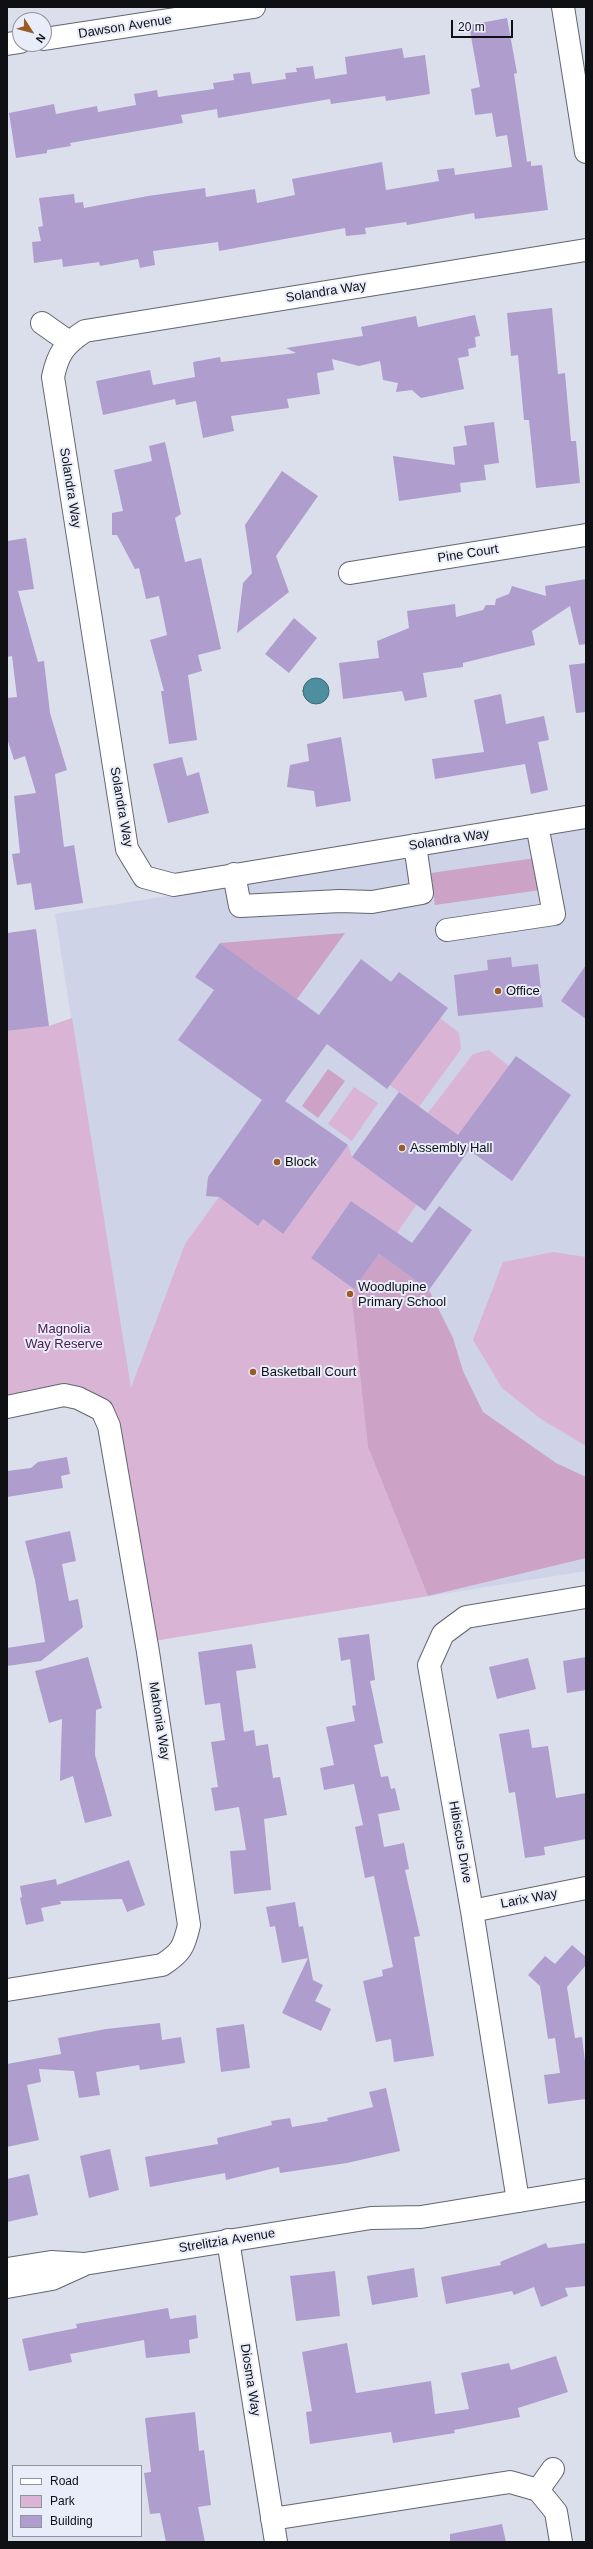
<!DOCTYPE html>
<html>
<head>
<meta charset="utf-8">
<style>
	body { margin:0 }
	#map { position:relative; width:593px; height:2549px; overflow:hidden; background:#dbdfec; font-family:Arial,sans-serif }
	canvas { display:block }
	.frame { position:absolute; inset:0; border:8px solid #0f1014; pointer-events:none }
	.legend { position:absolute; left:12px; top:2465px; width:130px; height:72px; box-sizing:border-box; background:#e9ecf9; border:1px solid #92949d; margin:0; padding:5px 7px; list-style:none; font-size:12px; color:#0f1014 }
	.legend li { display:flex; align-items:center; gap:8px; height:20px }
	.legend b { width:20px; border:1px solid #92949d }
	.north { position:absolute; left:12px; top:12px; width:40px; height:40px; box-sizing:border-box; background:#e9ecf9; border:1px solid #92949d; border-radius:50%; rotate:126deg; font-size:11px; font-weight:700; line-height:16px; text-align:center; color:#0f1014 }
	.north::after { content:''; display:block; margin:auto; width:14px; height:18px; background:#9b5b25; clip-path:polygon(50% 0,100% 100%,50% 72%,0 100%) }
	.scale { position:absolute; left:451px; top:20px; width:62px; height:18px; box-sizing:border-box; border:2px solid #0f1014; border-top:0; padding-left:5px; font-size:12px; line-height:14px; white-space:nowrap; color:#0f1014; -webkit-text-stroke:3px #e9ecf9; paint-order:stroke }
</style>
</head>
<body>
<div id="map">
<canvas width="593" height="2549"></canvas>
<div class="frame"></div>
<ul class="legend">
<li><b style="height:5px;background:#fff"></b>Road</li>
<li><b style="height:11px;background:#dab4d5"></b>Park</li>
<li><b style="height:11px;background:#af9dcd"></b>Building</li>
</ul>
<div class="north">N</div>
<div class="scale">20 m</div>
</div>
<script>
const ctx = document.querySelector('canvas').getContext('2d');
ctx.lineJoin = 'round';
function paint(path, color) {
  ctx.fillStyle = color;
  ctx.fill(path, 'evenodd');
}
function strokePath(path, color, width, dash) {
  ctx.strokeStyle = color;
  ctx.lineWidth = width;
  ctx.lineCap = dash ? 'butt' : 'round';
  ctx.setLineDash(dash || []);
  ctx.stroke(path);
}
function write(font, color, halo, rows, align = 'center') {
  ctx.font = font + ' Arial,sans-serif';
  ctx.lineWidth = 4;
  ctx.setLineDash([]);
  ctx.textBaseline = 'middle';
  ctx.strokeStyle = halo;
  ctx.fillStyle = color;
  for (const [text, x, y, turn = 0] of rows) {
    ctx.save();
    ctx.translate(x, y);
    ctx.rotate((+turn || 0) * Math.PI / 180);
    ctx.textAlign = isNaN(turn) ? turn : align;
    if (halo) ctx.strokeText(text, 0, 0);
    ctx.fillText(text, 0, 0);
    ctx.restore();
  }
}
paint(new Path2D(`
	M586,829V1571L168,1638L55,914Z`), '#ced3e7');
paint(new Path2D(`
	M72,1018L131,1388L185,1244L219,1197L258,1226L263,1219L283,1234L348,1145L352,1157L417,1204L397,1233L351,1201L311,1258L354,1289L351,1293L368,1447L428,1596L142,1643L98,1416L64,1395L7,1404V1031L49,1026Z
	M440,1018L459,1033L461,1049L419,1107L390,1085Z
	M489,1050L509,1066L458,1136L428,1113L473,1054Z
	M354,1087L378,1103L352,1141L328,1124Z
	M553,1252L586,1257V1446L541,1419L502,1388L473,1340L503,1262Z`), '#dab4d5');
paint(new Path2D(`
	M536,858L540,890L435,905L431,873Z
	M345,933L297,999L220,943Z
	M328,1069L345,1081L318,1118L302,1106Z
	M379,1254L429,1290L453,1338L463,1371L483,1412L556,1463L586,1477V1558L428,1596L368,1447L351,1293Z`), '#cca2c7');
const water = new Path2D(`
	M303 691a13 13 0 1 1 26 0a13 13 0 1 1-26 0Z`);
paint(water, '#4d8f9f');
strokePath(water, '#3a6975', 1);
paint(new Path2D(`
	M507,18L517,73L514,74L527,162L531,161V166L542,165L548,210L475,219L474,213L407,225L406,222L365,228L366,234L346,236L345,228L219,251L218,242L153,251L155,265L140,268L138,259L100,266L99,262L63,267L62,259L34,263L32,242L41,241L38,227L43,226L39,198L74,194L75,203L83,202L84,208L148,196L205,188L206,197L255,189L257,203L295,195L292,179L382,162L386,190L439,181L437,170L454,168L455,175L512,167L507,135L496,137L492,113L475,115L471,89L480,87L469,25Z
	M402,48L404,58L425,55L430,94L386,101L385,96L331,104L330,99L218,118L217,109L181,115L183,123L70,143L71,146L47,150V153L16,158L9,113L54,104L56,114L97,106L98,112L136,105L134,94L157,90L158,97L214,89L213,83L234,80L233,74L250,72L252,84L286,79L285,73L297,72L296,68L313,66L315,79L347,74L345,57Z
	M552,308L558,374L565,373L571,441H576L580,483L536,488L529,420H524L518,355L511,356L507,313Z
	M475,315L480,336L475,337L476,347L468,349L469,356L458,358L464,389L421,398L412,390L396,392L398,383L383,380L380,361L359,366L332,359L334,370L317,373L320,394L287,399L289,408L231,416L234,431L203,438L196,401L176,405L175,399L103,415L96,381L150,370L153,385L195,377L193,362L220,357L221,362L296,353L286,348L363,336L361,327L416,316L418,327Z
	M494,422L499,463L484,465L486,480L460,483L461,492L399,501L393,456L455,465L453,447L467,445L464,426Z
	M165,442L181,514L175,518L185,562L201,558L221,649L198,655L202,671L188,675L197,740L169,744L161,691H164L150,640L167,635L159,596L146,599L139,568L135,569L117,535H112V513L123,511L114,470L152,461L149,446Z
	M282,471L318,496L276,556L289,592L237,633L243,583L252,573L245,525Z
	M26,538L34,589L18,591L38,662L44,661L50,713L67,770L55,774L64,847L74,845L83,903L35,910L31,883L17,885L12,854L20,853L14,796L36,793L25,756L14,760L7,738V698L17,697L12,656L7,657V541Z
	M586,579V644L579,645L570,606L532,631L535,645L463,663V667L423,673L427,697L405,701L402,691L343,699L339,663L379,658L377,641L409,628L407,611L455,604L456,617L483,610L486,605H495L496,599L509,594L512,586L546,596L545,586Z
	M294,618L317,638L289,673L265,654Z
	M586,663V712L576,713L569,665Z
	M501,694L506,724L544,716L549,740L538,742L548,790L531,794L525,764L435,779L432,759L484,752L474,700Z
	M341,737L351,801L316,807L314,791L287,787L290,765L309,761L307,744Z
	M182,757L187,776L199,772L209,813L168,823L153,764Z
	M36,929L49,1026L7,1031V933Z
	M220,943L319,1015L361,959L391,982L399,972L448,1008L387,1089L327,1044L285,1101L348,1145L283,1234L263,1219L258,1226L219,1197L206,1196L208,1177L262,1100L178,1040L214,990L195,977Z
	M511,957L512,967L538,964L543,1007L458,1016L454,975L488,970L487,960Z
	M586,965V1019L561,1001Z
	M516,1056L571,1095L512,1181L469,1150L425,1211L352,1157L399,1092L458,1135Z
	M351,1201L412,1243L439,1206L472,1230L429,1290L379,1254L354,1289L311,1258Z
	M67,1457L70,1474L61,1476L63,1488L7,1497V1471L31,1468L38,1462Z
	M70,1531L76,1561L62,1564L69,1601L78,1599L83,1627L41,1661L7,1666V1648L45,1642L35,1580L25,1541Z
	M369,1634L375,1680L370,1681L383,1743L374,1745L381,1777L388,1776L391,1789L395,1788L400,1810L378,1814L384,1847L404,1843L409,1869L405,1870L420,1936L414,1937L434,2056L394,2062L391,2039L376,2042L363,1981L383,1976L382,1970L393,1967L374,1876L365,1878L355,1827L363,1825L354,1784L324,1790L320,1768L334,1765L326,1727L355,1721L352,1706L356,1705L350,1659L341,1661L338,1638Z
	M252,1644L256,1668L236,1671L244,1732L254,1730L256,1746L268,1744L273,1778L280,1777L287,1815L264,1819L271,1890L234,1894L230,1851L246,1850L239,1807L215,1811L211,1788L218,1787L211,1742L225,1740L220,1703L205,1705L198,1652Z
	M88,1657L102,1708L96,1710L95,1755L112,1816L85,1823L73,1776L60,1781L62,1719L49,1723L35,1671Z
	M586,1657V1690L567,1693L563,1661Z
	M528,1658L536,1689L497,1699L489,1667Z
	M529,1729L532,1748L548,1746L556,1798L586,1793V1839L544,1847L545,1855L525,1858L515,1792L509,1793L499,1734Z
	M129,1860L145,1905L127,1912L122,1899L60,1901L61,1904L41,1908L44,1921L26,1925L20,1898L22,1897L20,1886L56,1879L57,1885Z
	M295,1902L299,1927L303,1926L313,1980L323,1985L315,2001L331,2009L321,2031L282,2013L308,1958L282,1963L275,1926L270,1927L266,1907Z
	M572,1945L586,1957V1965L567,1987L575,2038L582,2037L586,2070V2099L548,2104L544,2075L560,2073L555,2038L548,2039L540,1986L528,1975L545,1956L555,1964Z
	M160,2023L162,2040L181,2037L185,2063L140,2070L139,2065L96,2072L100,2095L79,2098L74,2071L39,2069L41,2082L27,2085L39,2140L7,2147V2064L61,2054L58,2038L106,2029Z
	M244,2024L250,2068L221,2072L216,2028Z
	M386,2088L400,2151L347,2163L280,2173L279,2167L226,2180L225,2173L150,2187L145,2157L218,2144L217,2138L272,2125L271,2121L290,2118L292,2127L328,2121L327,2118L373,2107L369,2092Z
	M110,2149L119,2190L89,2198L80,2156Z
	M29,2174L38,2215L7,2222V2179Z
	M546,2243L548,2248L586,2243V2286L565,2288L568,2296L541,2307L534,2287L514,2295L512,2291L446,2304L441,2277L501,2265L500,2262Z
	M414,2268L418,2297L372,2305L367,2276Z
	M335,2271L340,2316L296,2321L290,2276Z
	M168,2308L170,2319L196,2315L198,2338L189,2340L190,2353L146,2358L144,2340L70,2354L72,2362L29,2371L22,2339L77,2328L76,2324Z
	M347,2343L356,2393L431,2381L435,2414L469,2409L461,2373L509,2363L511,2370L556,2356L568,2392L518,2408L520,2417L454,2430L455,2433L393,2443L391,2432L310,2444L306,2412L312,2411L302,2352Z
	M195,2412L199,2451L204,2450L211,2505L198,2507L205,2542H166L160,2513L150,2514L144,2473L151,2472L145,2418Z
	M502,2524L506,2542H450V2534Z`), '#af9dcd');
const street = new Path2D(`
	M563,7L586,152
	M586,250L85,331C65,344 58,353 53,377L127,849L144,877L174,885L586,817
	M42,323L69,342
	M350,573L586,535
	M234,874L240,906L340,901L372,902L422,893L415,845
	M447,930L554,914L537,825
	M7,1407L64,1395L78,1398L102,1410L109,1426L148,1652L189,1925C184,1947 181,1953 162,1965L7,1990
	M472,1911L586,1888
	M518,2201L472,1911L429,1665L443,1634L466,1617L586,1597
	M228,2240L276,2542
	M538,2490L553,2469
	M272,2519L510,2482L538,2490L556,2512L561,2542`);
const secondary = new Path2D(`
	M44,39L254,7
	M7,44L20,42
	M7,2269L51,2262L84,2264L371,2218L421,2217L586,2190
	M7,2287L52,2279L83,2265`);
strokePath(street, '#626671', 24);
strokePath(secondary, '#626671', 24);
strokePath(street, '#fff', 22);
strokePath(secondary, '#fff', 22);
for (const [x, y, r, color] of [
	[498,991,4,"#9b5b25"],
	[402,1148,4,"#9b5b25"],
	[277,1162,4,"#9b5b25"],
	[350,1294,4,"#9b5b25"],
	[253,1372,4,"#9b5b25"]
]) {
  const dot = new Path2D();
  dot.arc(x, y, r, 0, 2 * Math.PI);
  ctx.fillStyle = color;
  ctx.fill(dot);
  strokePath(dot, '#e9ecf9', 1.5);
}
write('13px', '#0f1014', '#e9ecf9', [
	["Dawson Avenue",125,27,-9],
	["Solandra Way",326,292,-9],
	["Solandra Way",70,488,81],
	["Pine Court",468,554,-9],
	["Solandra Way",121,807,80],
	["Solandra Way",449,840,-9],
	["Mahonia Way",159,1721,81],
	["Hibiscus Drive",460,1842,80],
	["Larix Way",529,1899,-11],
	["Strelitzia Avenue",227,2241,-9],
	["Diosma Way",250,2380,81]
]);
write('13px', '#0f1014', '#e9ecf9', [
	["Office",506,991],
	["Assembly Hall",410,1148],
	["Block",285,1162],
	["Woodlupine",358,1287],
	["Primary School",358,1302],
	["Basketball Court",261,1372]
], 'left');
write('13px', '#4d1a49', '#e9ecf9', [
	["Magnolia",64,1329],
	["Way Reserve",64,1344]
]);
</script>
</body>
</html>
